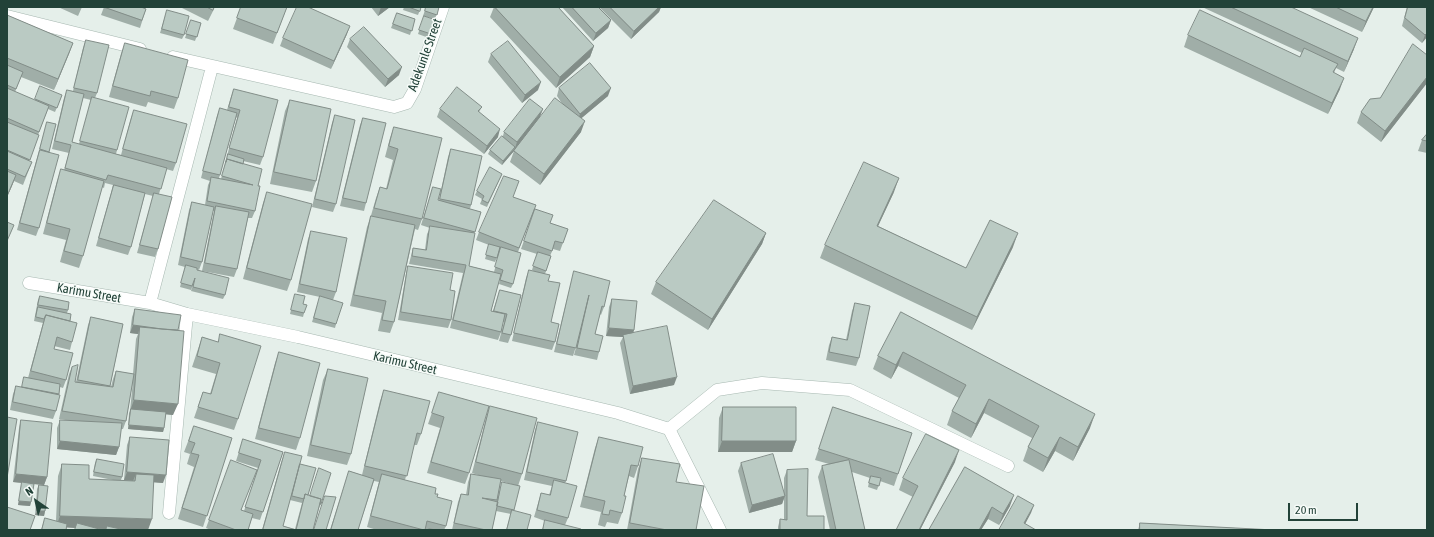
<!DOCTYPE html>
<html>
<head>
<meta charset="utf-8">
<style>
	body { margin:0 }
	#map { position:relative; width:1434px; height:537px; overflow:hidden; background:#e5efea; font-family:"Asap Condensed",sans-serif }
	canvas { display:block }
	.frame { position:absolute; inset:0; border:8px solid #224238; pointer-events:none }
	.north { position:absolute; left:16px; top:481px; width:40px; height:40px; -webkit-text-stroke:3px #f6fbf8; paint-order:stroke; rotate:326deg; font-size:11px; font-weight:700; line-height:16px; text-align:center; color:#224238 }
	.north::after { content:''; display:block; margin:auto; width:14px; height:18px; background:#224238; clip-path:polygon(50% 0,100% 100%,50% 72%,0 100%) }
	.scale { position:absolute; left:1288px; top:503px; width:70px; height:18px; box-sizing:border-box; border:2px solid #224238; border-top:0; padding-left:5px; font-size:12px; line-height:14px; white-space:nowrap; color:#224238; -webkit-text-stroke:3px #f6fbf8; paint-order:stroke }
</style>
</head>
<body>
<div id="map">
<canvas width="1434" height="537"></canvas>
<div class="frame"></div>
<div class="north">N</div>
<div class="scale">20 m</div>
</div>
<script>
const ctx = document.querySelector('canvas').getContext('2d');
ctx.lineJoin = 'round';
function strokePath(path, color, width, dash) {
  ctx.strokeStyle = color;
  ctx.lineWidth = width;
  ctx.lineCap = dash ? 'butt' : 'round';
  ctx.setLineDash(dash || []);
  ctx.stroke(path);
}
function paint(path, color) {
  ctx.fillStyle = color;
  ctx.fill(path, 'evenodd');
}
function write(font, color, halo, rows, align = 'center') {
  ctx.font = font + ' "Asap Condensed",sans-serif';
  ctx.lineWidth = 3;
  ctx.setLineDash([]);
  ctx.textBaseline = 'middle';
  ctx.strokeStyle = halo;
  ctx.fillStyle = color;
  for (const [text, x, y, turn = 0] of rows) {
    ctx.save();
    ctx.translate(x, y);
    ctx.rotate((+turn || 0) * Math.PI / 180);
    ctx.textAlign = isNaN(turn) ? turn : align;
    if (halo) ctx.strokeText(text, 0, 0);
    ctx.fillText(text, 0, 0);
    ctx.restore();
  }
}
const minor = new Path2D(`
	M7,16L140,49
	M173,57L394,107L407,103L415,89L443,7
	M29,283L150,303L187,314L298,337L618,413L669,429L720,530
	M150,303L212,67
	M669,429L717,390L762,383L850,390L1008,466
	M169,513L187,314`);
strokePath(minor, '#a7b8b1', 13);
strokePath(minor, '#fff', 12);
paint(new Path2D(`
	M58,7H82L78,16Z
	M104,7L146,9L140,28L101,15Z
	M180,7H215L208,21Z
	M241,7H287L273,44L233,29Z
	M371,7H390L378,16Z
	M404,7H421L418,15L403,10Z
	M426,7H439L435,19L423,16Z
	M494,7H558L594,46L590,57L556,88L490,17Z
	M562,7H598L611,20L608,28L593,41Z
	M599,7H661L659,12L631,39Z
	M1202,7H1291L1354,49L1344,72L1336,68L1334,73L1340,89L1328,114L1184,47L1188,35L1300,57L1302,53Z
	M1308,7H1374L1362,32Z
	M1407,7H1427V37L1422,43L1402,26Z
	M167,10L184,35L182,39L160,33Z
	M397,13L415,19L410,35L391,28Z
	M7,15L73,43L54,90L21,77L15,92L35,100V99L62,95L55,112L48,109L38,135L29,161L32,162L23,185L14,181L7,197Z
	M424,16L431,34L429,38L418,34Z
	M191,20L201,23L195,41L185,38Z
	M347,34L331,69L280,46L283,38Z
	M350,39L399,75L385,87L347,47Z
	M86,40L97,93L95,98L117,150L116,154L121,155L131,118L134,110L176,163L173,171L166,169L159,194L158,249L155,257L137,253L153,196L145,194L131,247L128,255L96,246L111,193L113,185L105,183L104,188L102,187L83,256L79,268L60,262L66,240L43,234L57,181L61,169L64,170L69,153L52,149L64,98L67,90L73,91L83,48ZM83,98L91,100L79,144L72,142Z
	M125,43L178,98L174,109L148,102L146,107L109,97L121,54Z
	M491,54L538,90L522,103L488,62Z
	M1427,55V83L1381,142L1357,123L1361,112L1380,98Z
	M559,88L608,96L581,118V132L540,185L510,162L514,151L563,105L557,96Z
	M234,89L263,157L260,165L243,161V164L258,186L255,211L252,218H248L237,269L234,277L202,271L214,211H213L202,262L199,270L197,269L225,295L223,299L191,291L194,282L191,290L180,287L185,267L178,265L189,210L192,202L205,205L208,185L210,181L201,178L217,116L220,108L227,110L231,97ZM236,117L237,118L227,156V157L221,179L219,178Z
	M290,100L316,181L312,192L270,184L285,111Z
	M482,107L479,112L498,137L484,154L437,117L440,109Z
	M335,115L336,204L333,212L312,207L332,123Z
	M540,117L515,149L514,151L502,165L488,154L490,150L503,136L504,132Z
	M363,118L366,203L364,211L340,206L360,125Z
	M47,122L56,124L49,152L39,228L36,236L17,230Z
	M394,127L422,219L418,230L415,229L394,322L390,333L378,331L382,313L350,306L367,227L370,219L376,198L380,187L386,189L393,160L385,157L390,138Z
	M1427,134V153L1418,151L1422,140Z
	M451,149L471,205L470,209L481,212L474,233L469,266L499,273L494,272L500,249L495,262L485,259L489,245L476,240L479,232L513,197L536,205L518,252L513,284L511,288L499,284L501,274L491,311H493L500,290L521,295L511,335L508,343L499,341L504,322H503L501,332L498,340L450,328L463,273L409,264L413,248L425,250L427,234L430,228L421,225L433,187L438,200H439L448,157Z
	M502,174L487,207L480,204L482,199L475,195L477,191Z
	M267,192L291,280L287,291L243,279L263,203Z
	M894,192L878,226L966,268L1013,247L972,330L820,258L825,245Z
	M535,209L550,223L568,229L560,251L553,249L550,256H551L545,274L548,281L551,322L555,342L552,350L512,341L526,278L529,270L535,272L532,270L537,254L521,249Z
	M311,231L336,292L333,300L336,324L335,328L312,322L320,297L297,292L308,239Z
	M766,233L762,244L708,330L651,294L656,282Z
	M408,266L450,290L451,320L448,328L398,320L406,274Z
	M574,271L604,307L601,315L600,314L595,334L599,352L597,360L574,355L578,340L573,356L554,352L572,279Z
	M295,294L304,313L303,317L290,314Z
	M40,296L68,310L67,313L70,321L72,342L70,350L54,346V349L66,380L63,388L60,387L56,411L53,419L10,410L13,394L16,386L22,387L24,377L28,378L43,323L34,321L38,300Z
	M612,299L634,330L633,334L674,385L630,394L620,343L623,337L606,336L609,307Z
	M855,303L859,358L856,366L826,360L829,345L832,337L846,340L852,311Z
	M135,309L178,330L173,415L166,414L164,428L163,432L128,429L129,413L130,411L133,381L126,421L123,429H121L119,447L116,455L57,449V428L60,420L72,421L59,419L69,374L72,367L75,382H76L88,325L91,317L123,324L110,387H111L113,379L116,371L133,374L136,339L138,334L130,333L132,317Z
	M901,312L1090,428L1073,461L1055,451L1043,472L1023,461L1028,447L1032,438L984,413L971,438L947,425L952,411L959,398L898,366L891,379L873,369L878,356Z
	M202,337L218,342L238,419L234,430L194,418L203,392L210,394L216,374L192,367Z
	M279,352L300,438L296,450L255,439L275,363Z
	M328,369L351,454L347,465L307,456L323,380Z
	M384,390L421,434L417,445H414L405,480L435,494L437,497L446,526L444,530H377L367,527L379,482L374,481L358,530H330L349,471L362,475L380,401Z
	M439,392L469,473L465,484L427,473L440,428L428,424Z
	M490,406L522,474L518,486L501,481L497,501L502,482L514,511L527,530H506L511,514L496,511L492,530H452L458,502L461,494L466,495L468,482L471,474L481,476L472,473L486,418Z
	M723,407L796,441L792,452H718L719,418Z
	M833,407L912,433L894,486L880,481L877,490L868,487L870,478L852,472L865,530H830L818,477L822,466L829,464L815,460Z
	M21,420L47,477L44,485L34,484L31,502L30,506L18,505L21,486L22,483L13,482L19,428Z
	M538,422L566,481L565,483L568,518L565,525L580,530H542L545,521L534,517L541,493L549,495L552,486L524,480L535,430Z
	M194,426L232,438L203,527L178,519L194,467L187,464L190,454L184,452Z
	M130,437L163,483L154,482L123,530H125H105L106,529H98L103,530H75L76,528L67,527L66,530H41L45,518L56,521L58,476L62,464L89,479L113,480L93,476L95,463L97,459L122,477L121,480L133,481L124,480L127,445Z
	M599,437L638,466L634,478L629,476L624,496L622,513L618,524L607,522L605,527L598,525L601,512L580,507L595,448Z
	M243,439L283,452L260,520L252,518L248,530H211L206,528L231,460L242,510L244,511L258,468L236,461Z
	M285,452L300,464L308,495L321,504L319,508L313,530H262L281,463ZM290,500L302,503L295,529L283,526Z
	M642,458L676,482L696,530H627L638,469Z
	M955,462L920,530H896L913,497L899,490L903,478Z
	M741,463L784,494V478L787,470L807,516L824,530H778V527L780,519L784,520V498L782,504L749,513L738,471Z
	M965,467L1010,506L999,525L988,519L981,530H929Z
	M39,485L45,511L44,516L35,515L37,489Z
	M1140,523L1274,530H1138Z`), '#a0aea8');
paint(new Path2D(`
	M381,7H390L378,16Z
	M659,7H661L659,12L631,39L634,31Z
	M1373,7H1374L1362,32L1366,21Z
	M611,20L608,28L593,41L596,33Z
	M350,26L347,34L331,69L334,61Z
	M1427,33V37L1422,43L1425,35Z
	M1358,38L1354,49L1344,72L1348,61Z
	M73,43L69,54L54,90L58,79Z
	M594,46L590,57L556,88L560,77Z
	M402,67L399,75L385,87L388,79Z
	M1427,77V83L1381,142L1385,131Z
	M1344,78L1340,89L1328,114L1332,103Z
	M541,82L538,90L522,103L525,95Z
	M611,88L608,96L577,122L580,114Z
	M543,109L540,117L515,149L514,151L502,165L503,161L515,148L517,142Z
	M585,121L581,132L540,185L544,174Z
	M500,129L498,137L484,154L487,146Z
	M16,175L12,186L7,197V196Z
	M899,178L894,192L872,239L877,226Z
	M766,233L762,244L708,330L712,319Z
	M1018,233L1013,247L972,330L977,317Z
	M133,325L178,331L140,327L138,334L130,333Z
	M609,328L634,330L631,338L623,335V337L606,336Z
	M903,352L898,366L891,379L896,365Z
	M677,377L674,385L630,394L633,386Z
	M989,399L984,413L971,438L976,424Z
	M134,400L178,404L173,415L130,411Z
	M1095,414L1090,428L1073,461L1078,447Z
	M129,425L164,428L163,432L128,429Z
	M1060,437L1055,451L1043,472L1048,458Z
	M60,441L119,447L116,455L57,449Z
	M722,441H796L792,452H718Z
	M959,450L955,462L920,530H919Z
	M127,472L166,475L163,483L135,481L136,474L133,481L124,480Z
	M16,474L47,477L44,485L13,482Z
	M1014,495L1010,506L999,525L1003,514Z
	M785,496L782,504L749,513L752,505Z
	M19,501L31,502L30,506L18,505Z
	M1034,505L1031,513L1022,530L1024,523Z
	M992,507L988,519L981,530H979Z
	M37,511H45L44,516L35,515Z
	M60,516L152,519L148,530L106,529L107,526L106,529L76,528L77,523L76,528L56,527Z`), '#828d88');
const building = new Path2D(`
	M104,7H141L146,9L142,20Z
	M207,7H214L213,10Z
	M241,7H287L277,33L237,18Z
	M297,7H308L350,26L334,61L283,38Z
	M409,7H421L420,11Z
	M426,7H439L437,15L425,11Z
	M495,7H558L594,46L560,77Z
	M572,7H598L611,20L596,33Z
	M610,7H659L634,31Z
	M1231,7H1291L1358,38L1348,61Z
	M1336,7H1373L1366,21Z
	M1408,7H1427V33L1425,35L1405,18Z
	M167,10L189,16L184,35L162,29Z
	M1200,10L1300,57L1304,48L1338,64L1333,72L1344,78L1332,103L1188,35Z
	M397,13L415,19L412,31L393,24Z
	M7,15L73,43L58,79L7,58Z
	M424,16L436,20L431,34L419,30Z
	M191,20L201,23L197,37L186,34Z
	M364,27L402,67L388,79L350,39Z
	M86,40L109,45L97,93L74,88Z
	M508,41L541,82L525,95L491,54Z
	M125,43L188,60L178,98L151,91L150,96L113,86Z
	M1413,44L1427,55V77L1385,131L1361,112L1370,99L1380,98Z
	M590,63L611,88L580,114L559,88Z
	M7,65L23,72L16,89L7,85Z
	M40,86L62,95L57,108L35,99Z
	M457,87L482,107L478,111L500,129L487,146L440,109Z
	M7,88L49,106L39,132L7,118Z
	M234,89L278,100L263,157L229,148L240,110L229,107Z
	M67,90L84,94L72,142L167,168L161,189L108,175L106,180L65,168L71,145L55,141Z
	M92,97L129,107L117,150L80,141Z
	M555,98L585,121L544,174L514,151Z
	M530,99L543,109L517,142L504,132Z
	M290,100L331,109L316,181L274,172Z
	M220,108L237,113L220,175L203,171Z
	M134,110L187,124L176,163L123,149Z
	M335,115L355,120L336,204L315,199Z
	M363,118L386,123L366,203L343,198Z
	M7,122L39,135L30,160L7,150Z
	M47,122L56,124L49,152L40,149Z
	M394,127L442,138L422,219L374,208L380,187L387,189L398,149L389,146Z
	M1427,134V141L1422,140Z
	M502,136L515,147L503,161L490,150Z
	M451,149L482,156L471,205L440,199Z
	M40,150L59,155L39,228L20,223Z
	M7,151L32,162L25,177L7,169Z
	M228,154L244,159L243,164L227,159L226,162Z
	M227,159L262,169L258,186H260L255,211L207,201L211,177L253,185L222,176Z
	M864,162L899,178L877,226L966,268L990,220L1018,233L977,317L825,245Z
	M490,167L502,174L488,203L482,200L484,196L477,191Z
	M61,169L104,181L83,256L64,251L70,229L47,223Z
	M7,171L16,175L7,196Z
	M504,176L519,181L513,197L536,205L519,248L479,232Z
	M114,185L145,193L131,247L99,238Z
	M433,187L441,189L438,200L481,212L475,232L424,218Z
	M267,192L312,204L291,280L247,268Z
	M154,193L172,197L158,249L140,245Z
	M714,200L766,233L712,319L656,282Z
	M192,202L214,207L202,262L181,257Z
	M216,206L249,212L237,269L205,263Z
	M535,209L553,215L550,223L568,229L563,243L555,241L552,251L524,241Z
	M371,216L415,225L394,322L382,320L386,301L354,295Z
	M7,222L14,225L7,241Z
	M430,226L475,233L469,266L501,274L491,311L505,314L501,332L453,320L466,265L412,256L413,248L426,250Z
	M311,231L347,238L336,292L300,284Z
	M489,244L500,247L497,258L486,255Z
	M501,247L521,253L513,284L500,280L503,270L495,267Z
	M538,252L551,256L546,271L533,266Z
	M186,265L197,268V270L229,278L225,295L193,287L195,278L192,286L181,283Z
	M408,266L453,273L450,290L455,291L451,320L401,312Z
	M529,270L550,275L548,281L560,283L551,322L559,324L555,342L514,333Z
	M574,271L610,281L604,307L602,306L595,334L603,336L599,352L577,348L589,295L576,348L557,344Z
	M500,290L521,295L511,335L502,333L507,314L494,311Z
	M295,294L305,296L303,304L307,305L304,313L291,310Z
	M40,296L69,302L68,310L38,305Z
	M320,296L343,303L336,324L314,318Z
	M612,299L637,301L634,330L609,328Z
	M855,303L870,306L859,358L829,352L832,337L847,340Z
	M38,307L71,314L70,321L46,315L44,319L36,317Z
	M135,309L181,315L178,330L162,329L133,325Z
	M901,312L1095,414L1078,447L1060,437L1048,458L1028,447L1039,426L989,399L976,424L952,411L966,385L903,352L896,365L878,356Z
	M46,315L77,323L72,342L57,337L54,349L73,353L66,380L31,371Z
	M91,317L123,324L110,386L78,380Z
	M667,326L677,377L633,386L623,335Z
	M140,327L184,331L178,404L134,400Z
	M220,334L261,346L238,419L198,407L203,392L211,394L220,363L197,356L202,337L218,342Z
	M279,352L320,363L300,438L259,428Z
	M78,365L75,382L113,387L116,371L134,374L126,421L62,411L72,367Z
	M328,369L368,378L351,454L311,445Z
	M24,377L60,384L59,394L22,387Z
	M16,386L60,395L56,411L13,402Z
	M384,390L430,401L421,434L417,433L407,476L365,466Z
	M439,392L489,406L469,473L431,462L444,417L432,413Z
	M490,406L537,418L522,474L476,462Z
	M723,407H796V441H722Z
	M833,407L912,433L898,474L819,449Z
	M131,409L166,412L164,428L129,425Z
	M7,417L17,419L7,478Z
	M21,420L52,423L47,477L16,474Z
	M60,420L122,423L119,447L60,441Z
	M538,422L578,432L566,481L527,472Z
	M194,426L232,438L207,516L182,508L199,455L191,453L195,443L189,441Z
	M926,434L959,450L919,530H896L918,486L903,478Z
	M130,437L169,440L166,475L127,472Z
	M599,437L643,447L638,466L631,465L624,496H626L622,513L610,510L609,515L602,514L605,501L584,496Z
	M243,439L283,452L263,512L245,507L261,460L239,453Z
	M285,452L302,456L283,526L296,530L305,494L321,499L313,530H263Z
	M773,454L785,496L752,505L741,463Z
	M642,458L680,464L676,482L704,486L696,530H667L630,523Z
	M97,459L124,464L122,477L94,472Z
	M231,460L257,470L241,510L253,514L248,530H236L209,520Z
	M849,460L865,530H836L822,466Z
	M62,464L89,465V479L135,481L136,474L154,475L152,519L60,516Z
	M300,464L316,468L308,495L305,494L304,499L292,496Z
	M965,467L1014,495L1003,514L992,507L979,530H929Z
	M319,468L331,473L321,504H320L321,499L310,496Z
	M808,469L807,516H824V530H780V519L787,520V470Z
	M349,471L374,479L358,530H331Z
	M382,474L436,488L435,494H438L437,497L452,501L446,526L427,521L425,530H424L371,516Z
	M471,474L501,479L497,500L482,498L498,502L492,530H486L454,523L461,494L468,495Z
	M871,476L881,478L879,486L869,483Z
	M554,480L577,486L568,518L537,510L541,493L550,495Z
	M22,482L34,484L31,502L19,501Z
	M502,482L520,486L514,510L497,506Z
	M39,485L48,486L45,511H37Z
	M325,496L336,497L326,530H314Z
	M1018,496L1034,505L1024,523L1036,530H999Z
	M7,507L35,516L30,530H11L7,529Z
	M512,510L531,515L527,530H507Z
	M45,518L67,524L66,530H42Z
	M545,520L581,529L580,530H543Z
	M77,523L103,530H75Z
	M1140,523L1274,530H1140Z
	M107,526L125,530H106Z
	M429,529L437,530H429Z`);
paint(building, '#bacac3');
strokePath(building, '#828d88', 1);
write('13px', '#224238', '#f6fbf8', [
	["Adekunle Street",425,55,-70],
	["Karimu Street",89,293,10],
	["Karimu Street",405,363,13]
]);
</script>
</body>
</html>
